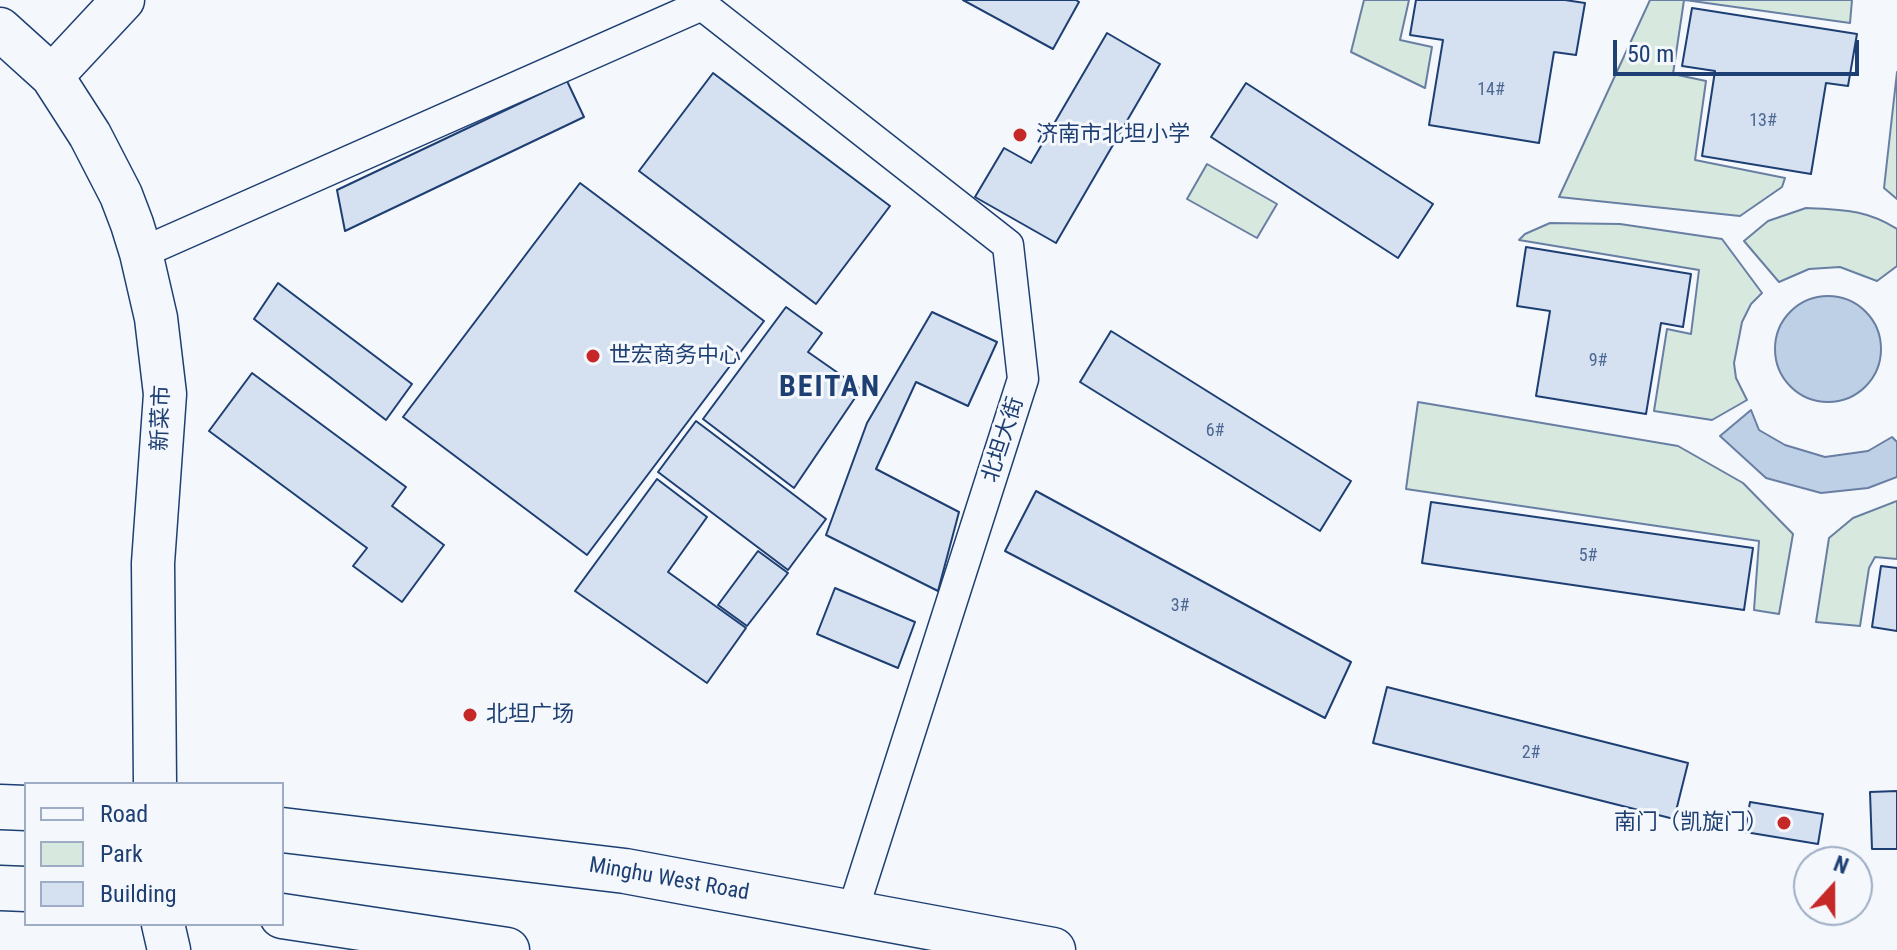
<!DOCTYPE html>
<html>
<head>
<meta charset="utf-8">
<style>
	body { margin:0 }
	#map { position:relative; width:1897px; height:950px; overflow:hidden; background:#f4f7fb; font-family:"Roboto Condensed",sans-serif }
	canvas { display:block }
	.legend { position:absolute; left:24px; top:782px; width:260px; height:144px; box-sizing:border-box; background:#f4f7fb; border:2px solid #9eadc5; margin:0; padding:10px 14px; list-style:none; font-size:24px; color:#1d3f73 }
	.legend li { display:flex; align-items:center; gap:16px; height:40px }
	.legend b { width:40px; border:2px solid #9eadc5 }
	.north { position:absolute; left:1793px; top:846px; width:80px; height:80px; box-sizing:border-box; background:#f4f7fb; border:2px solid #9eadc5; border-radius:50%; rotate:21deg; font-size:22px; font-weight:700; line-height:32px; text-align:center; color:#1d3f73 }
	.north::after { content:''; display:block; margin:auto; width:28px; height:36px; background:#c62828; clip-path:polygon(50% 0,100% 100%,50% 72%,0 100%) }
	.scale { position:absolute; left:1613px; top:40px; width:246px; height:36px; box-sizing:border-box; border:4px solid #1d3f73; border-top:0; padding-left:10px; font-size:24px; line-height:28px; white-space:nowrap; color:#1d3f73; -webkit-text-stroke:6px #f4f7fb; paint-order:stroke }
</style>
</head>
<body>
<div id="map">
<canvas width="1897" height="950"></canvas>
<ul class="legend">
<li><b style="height:10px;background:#f4f7fb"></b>Road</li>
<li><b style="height:22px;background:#d7e8df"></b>Park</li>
<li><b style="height:22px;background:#d5e0f0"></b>Building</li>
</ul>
<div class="north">N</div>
<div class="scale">50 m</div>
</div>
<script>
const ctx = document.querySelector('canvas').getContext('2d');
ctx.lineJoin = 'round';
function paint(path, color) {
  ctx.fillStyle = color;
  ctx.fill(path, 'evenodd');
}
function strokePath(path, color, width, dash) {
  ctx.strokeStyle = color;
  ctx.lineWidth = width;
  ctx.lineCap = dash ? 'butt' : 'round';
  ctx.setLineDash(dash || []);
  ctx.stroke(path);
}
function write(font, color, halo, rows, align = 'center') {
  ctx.font = font + ' "Roboto Condensed","Noto Sans SC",sans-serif';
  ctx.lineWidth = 6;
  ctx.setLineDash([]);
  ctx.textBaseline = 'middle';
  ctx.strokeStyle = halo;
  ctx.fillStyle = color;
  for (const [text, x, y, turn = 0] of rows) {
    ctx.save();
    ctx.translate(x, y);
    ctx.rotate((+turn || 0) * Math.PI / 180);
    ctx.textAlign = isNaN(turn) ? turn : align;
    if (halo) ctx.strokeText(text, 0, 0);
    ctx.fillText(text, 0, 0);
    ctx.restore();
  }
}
const green = new Path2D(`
	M1364,0H1409L1400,40L1432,47L1425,88L1351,52Z
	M1650,0H1684L1673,74L1706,81L1695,160L1785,178L1782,187L1740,216L1559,197Z
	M1685,0H1852L1850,23Z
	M1897,72V199L1884,188Z
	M1207,164L1277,204L1257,238L1187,199Z
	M1806,208C1842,210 1865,209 1897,229V266L1877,281L1840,267L1809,269L1779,282L1744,241L1768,221Z
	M1550,223L1620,224L1722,239L1762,293L1751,304L1742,322L1734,363L1736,378L1747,400L1712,420L1654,411L1667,329L1691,334L1699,270L1519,240L1525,234Z
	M1418,402L1678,446L1743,483L1793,534L1779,614L1754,610L1759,541L1406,489Z
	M1897,501V559L1875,557L1869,568L1860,626L1816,622L1829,538L1853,518Z`);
paint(green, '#d7e8df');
strokePath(green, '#687fa3', 2);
const water = new Path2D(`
	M1775 349a53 53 0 1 1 106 0a53 53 0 1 1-106 0Z
	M1751,410L1759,430L1785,445L1825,457L1868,451L1892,437L1897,442V477L1868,488L1821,493L1766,478L1720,436Z`);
paint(water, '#bed0e5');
strokePath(water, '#687fa3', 2);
const building = new Path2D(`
	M963,0H1076L1079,2L1053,49Z
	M1416,0H1565L1585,3L1576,55L1554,52L1539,143L1429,125L1443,40L1410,35Z
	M1692,8L1857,34L1848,86L1826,83L1811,174L1702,156L1715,71L1682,66Z
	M1107,33L1160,64L1056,243L975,197L1004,148L1031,163Z
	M713,73L890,206L816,304L639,171Z
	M567,81L584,117L345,231L337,190Z
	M1246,83L1433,204L1398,258L1211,137Z
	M580,183L764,321L587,555L403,417Z
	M1526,247L1691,274L1683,327L1661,323L1646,414L1536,396L1550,311L1517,306Z
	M278,283L412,384L386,420L254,319Z
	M786,307L822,333L808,352L861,389L794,488L703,419Z
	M932,312L997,342L968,406L916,382L876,469L959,512L938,591L826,535L867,423Z
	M1111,331L1351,481L1320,531L1080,382Z
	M252,373L406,487L392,506L444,545L402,602L353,566L367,548L209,431Z
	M696,421L826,519L788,570L658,472Z
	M657,479L707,517L668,572L746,628L707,683L575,591Z
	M1036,491L1351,662L1325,718L1005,551Z
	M1431,502L1753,548L1744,610L1422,563Z
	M758,551L788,573L747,626L718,605Z
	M1881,566L1897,568V631L1872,627Z
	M835,588L915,622L898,668L817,634Z
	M1387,687L1688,763L1674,819L1373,743Z
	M1897,791V849H1872L1870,792Z
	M1750,802L1823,814L1818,844L1745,832Z`);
paint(building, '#d5e0f0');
strokePath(building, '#1d3f73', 2);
const minor = new Path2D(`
	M699,0L702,5L1008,245L1023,379L852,913
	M141,253L702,5`);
const secondary = new Path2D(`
	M0,29L52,76L90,135L121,195L132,224L141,253L156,318L165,394L153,563L155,784
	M52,76L123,0
	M163,924L169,950`);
const primary = new Path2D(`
	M0,807L26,808
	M282,830L625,871L1053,950
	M0,888L26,889
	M282,916L507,950`);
strokePath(minor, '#1d3f73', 33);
strokePath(secondary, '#1d3f73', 45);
strokePath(primary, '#1d3f73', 47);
strokePath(minor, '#f4f7fb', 30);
strokePath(secondary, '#f4f7fb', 42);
strokePath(primary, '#f4f7fb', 44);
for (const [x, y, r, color] of [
	[1020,135,8,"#c62828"],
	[593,356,8,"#c62828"],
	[470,715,8,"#c62828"],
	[1784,823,8,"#c62828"]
]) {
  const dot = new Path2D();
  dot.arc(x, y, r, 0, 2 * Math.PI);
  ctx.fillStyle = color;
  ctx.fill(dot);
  strokePath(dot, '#f4f7fb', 3);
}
write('18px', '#4b6792', null, [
	["14#",1491,90],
	["13#",1763,121],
	["9#",1598,361],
	["6#",1215,431],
	["5#",1588,556],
	["3#",1180,606],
	["2#",1531,753]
]);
write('22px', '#1d3f73', '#f4f7fb', [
	["济南市北坦小学",1036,135],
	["世宏商务中心",609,356],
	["北坦广场",486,715],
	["南门（凯旋门）",1768,823,"right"]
], 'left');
write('22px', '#1d3f73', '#f4f7fb', [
	["新菜市",162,418,-88],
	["北坦大街",1004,440,-72],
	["Minghu West Road",669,880,10]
]);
ctx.letterSpacing = '2px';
write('bold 30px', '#1d3f73', '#f4f7fb', [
	["BEITAN",830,388]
]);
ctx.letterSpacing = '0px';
</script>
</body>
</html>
